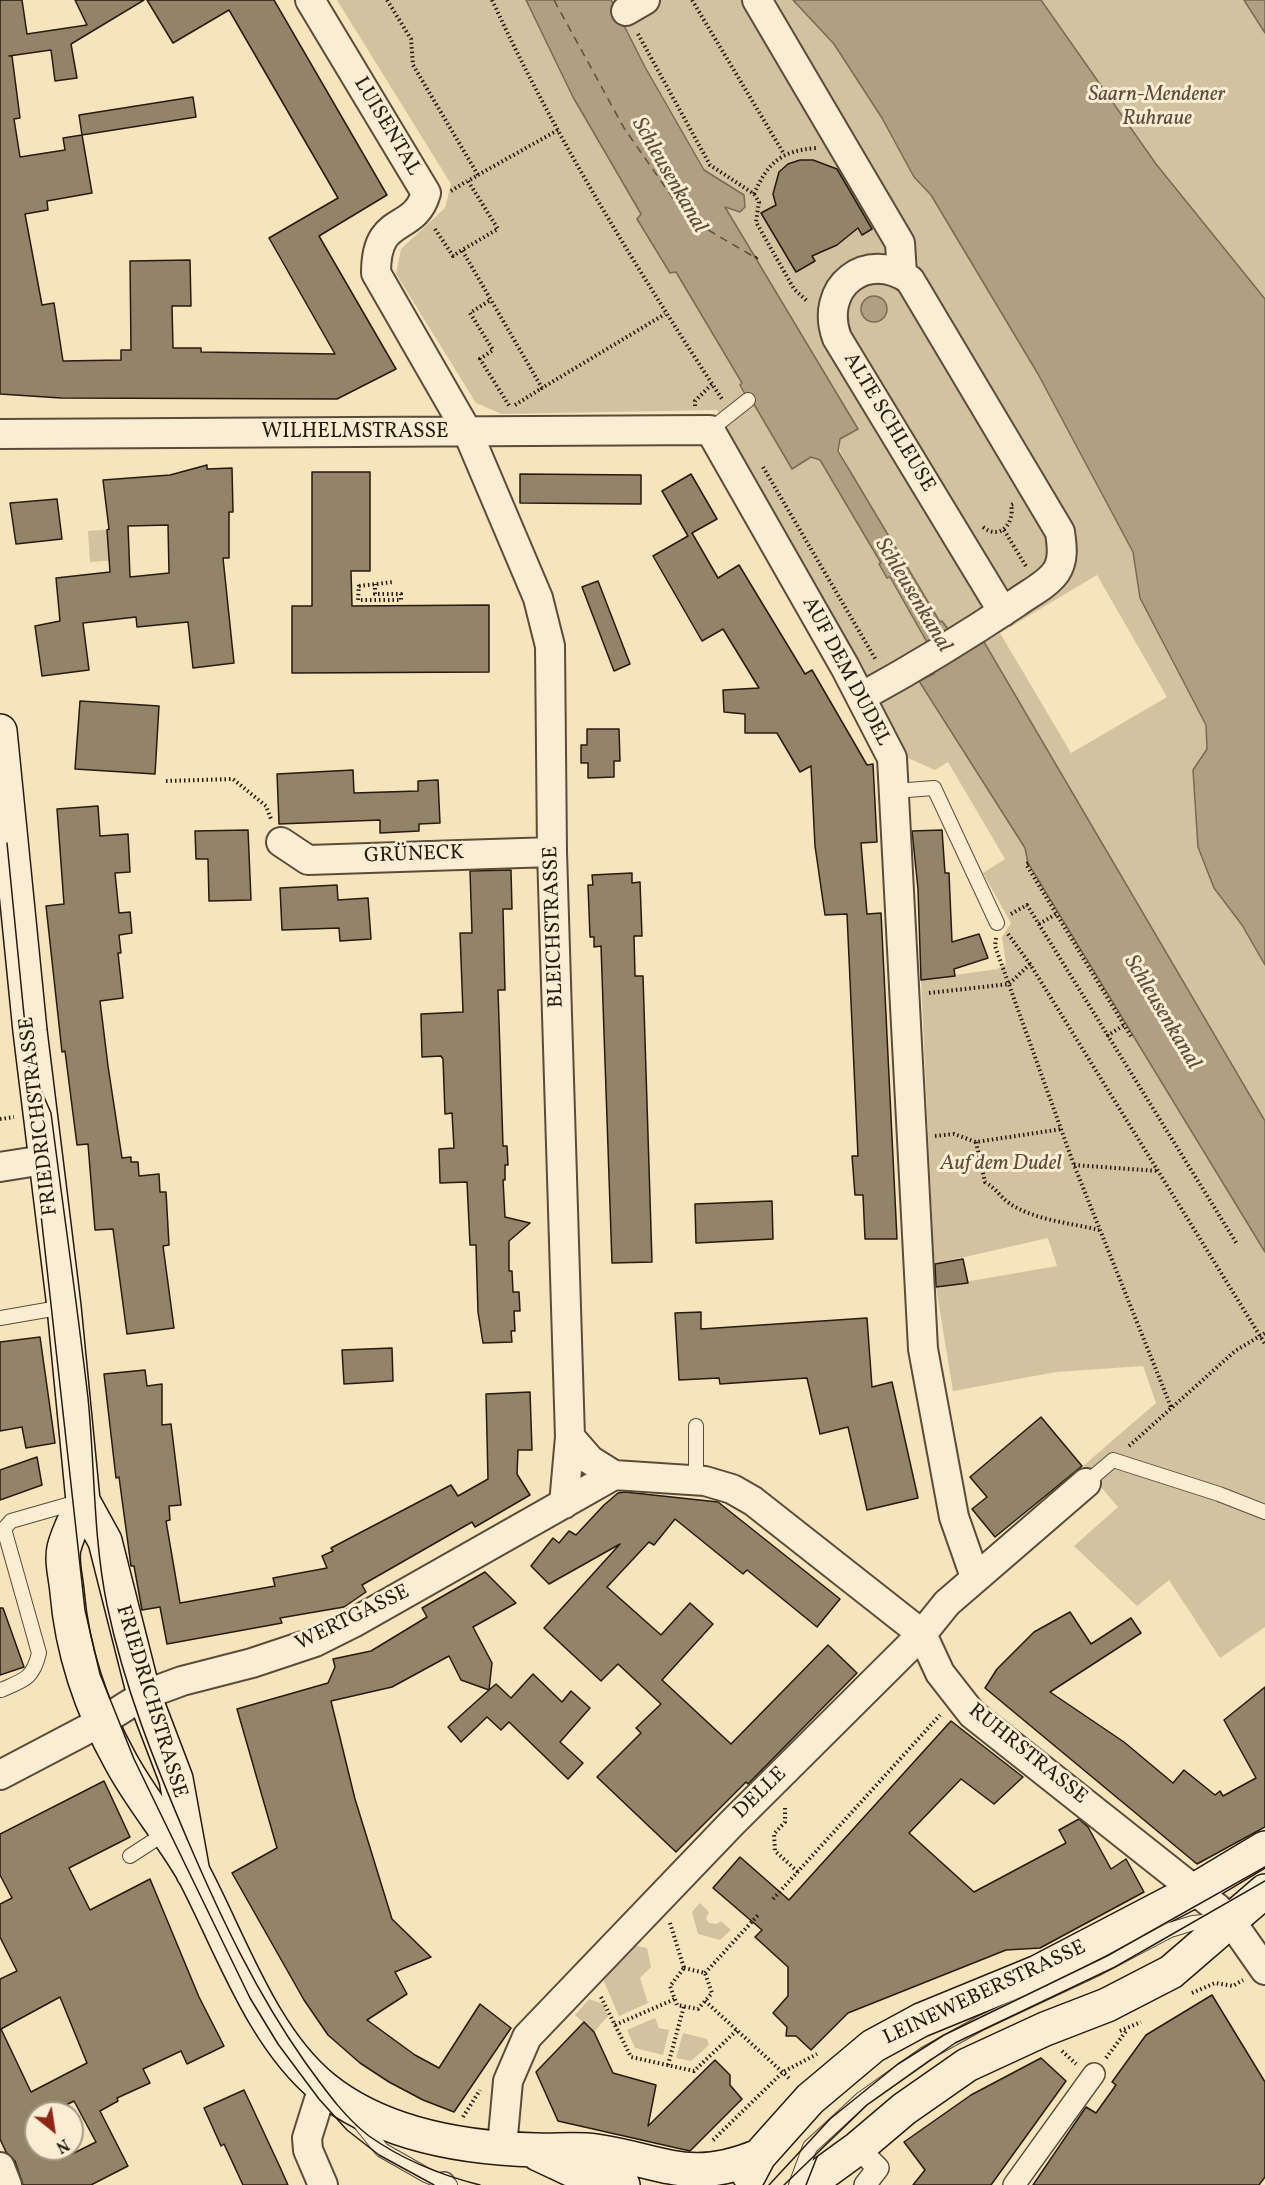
<!DOCTYPE html>
<html>
<head>
<meta charset="utf-8">
<style>
	body { margin:0 }
	#map { position:relative; width:1265px; height:2185px; overflow:hidden; background:#f6e4bd; font-family:Vollkorn,serif }
	canvas { display:block }
	.north { position:absolute; left:24px; top:2101px; width:60px; height:60px; box-sizing:border-box; background:#f9edd4; border:2px solid #a59985; border-radius:50%; rotate:150deg; font-size:16px; font-weight:700; line-height:24px; text-align:center; color:#271a0e }
	.north::after { content:''; display:block; margin:auto; width:21px; height:27px; background:#8f2418; clip-path:polygon(50% 0,100% 100%,50% 72%,0 100%) }
</style>
</head>
<body>
<div id="map">
<canvas width="1265" height="2185"></canvas>
<div class="north">N</div>
</div>
<script>
const ctx = document.querySelector('canvas').getContext('2d');
ctx.lineJoin = 'round';
function paint(path, color) {
  ctx.fillStyle = color;
  ctx.fill(path, 'evenodd');
}
function strokePath(path, color, width, dash) {
  ctx.strokeStyle = color;
  ctx.lineWidth = width;
  ctx.lineCap = dash ? 'butt' : 'round';
  ctx.setLineDash(dash || []);
  ctx.stroke(path);
}
function write(font, color, halo, rows, align = 'center') {
  ctx.font = font + ' Vollkorn,serif';
  ctx.lineWidth = 6;
  ctx.setLineDash([]);
  ctx.textBaseline = 'middle';
  ctx.strokeStyle = halo;
  ctx.fillStyle = color;
  for (const [text, x, y, turn = 0] of rows) {
    ctx.save();
    ctx.translate(x, y);
    ctx.rotate((+turn || 0) * Math.PI / 180);
    ctx.textAlign = isNaN(turn) ? turn : align;
    if (halo) ctx.strokeText(text, 0, 0);
    ctx.fillText(text, 0, 0);
    ctx.restore();
  }
}
paint(new Path2D(`
	M337,0H526L573,97L641,214L637,219L670,273L676,272L742,384L740,386L745,394L748,393L791,468L811,457L820,460L881,563L879,565L887,578L890,577L940,660L934,674L920,681L1025,848L1028,863L1265,1252V1627L1220,1658L1169,1580L1137,1606L1074,1546L1118,1507L1083,1466L1156,1403L1143,1366L1056,1372L953,1391L936,1287L1057,1266L1048,1238L934,1264L921,980L997,969L1006,964L1002,937L1011,923L983,873L1005,859L948,762L935,770L899,754L717,410L502,414L476,403L396,274L401,249L445,208L451,184Z
	M611,0H793L834,44L882,118L914,177L931,195L1038,374L1133,553L1140,598L1206,725L1207,749L1193,770L1214,888L1242,925L1265,965V1121L984,642L965,652L956,650L855,480L837,445L841,439L858,429L725,206L732,210L719,180L704,170L645,67ZM1097,575L1167,697L1071,753L1000,633Z
	M980,0H1265V555Z
	M127,528L129,559L90,562L88,531Z
	M700,1903L709,1912L706,1918L709,1923L717,1924L721,1921L731,1930L720,1940L698,1934L692,1912Z
	M633,1945L647,1948L651,1967L640,1978L648,2003L619,2016L602,1977Z
	M589,1999L603,2004L608,2016L594,2032L575,2015Z
	M655,2018L659,2028L669,2030L663,2055L635,2048L627,2030Z
	M683,2033L707,2039L709,2045L691,2061L676,2058Z`), '#d3c29f');
const water = new Path2D(`
	M526,0H611L645,67L704,170L744,195L745,207L740,212L725,207L858,429L840,439L838,451L940,622L942,621L965,652L984,642L1265,1121V1252L1028,863L1025,848L919,681L934,674L940,659L928,644L890,577L887,578L879,564L881,563L820,460L811,457L792,469L748,394H745L740,385L742,383L676,272L670,273L637,219L641,214L573,97Z
	M793,0H1041L1156,164L1265,299V965L1242,925L1214,888L1198,847L1193,770L1207,749L1206,725L1140,598L1133,552L1038,374L931,195L914,177L882,118L834,44Z
	M1244,0H1265V33Z
	M861 309a13 13 0 1 1 26 0a13 13 0 1 1-26 0Z`);
paint(water, '#b09f82');
strokePath(water, '#796a54', 1.5);
strokePath(new Path2D(`
	M554,0L624,128L686,217L756,258`), '#5e4f3c', 1.5, [8, 6]);
const building = new Path2D(`
	M0,0H22L27,34L87,25L75,0H144L71,44L77,78L55,81L51,50L9,56H12L20,118L14,119L20,157L65,150L63,138L82,135L92,193L47,201L48,210L25,214L42,305L54,303L63,361L121,360V350H131L130,261L190,260L191,306H172L173,348H201V352L335,354L269,238L338,198L229,10L173,43L147,0H274L387,195L319,236L396,369L337,399L61,398L0,394Z
	M193,97L196,117L82,135L79,115Z
	M800,160H813L837,169L872,229L862,235L858,228L837,245L812,256L815,261L796,272L761,213L776,205L773,194L779,172L788,164Z
	M207,465V469L232,468L233,512H229V558H223L234,663L193,668L188,622L137,627L136,617L83,623L89,670L42,676L35,626L60,621L56,578L110,572L107,530L109,529L103,480L170,475ZM168,525L169,573L130,577L128,526Z
	M312,472H370V571H351L352,606L489,605V672L292,673V606H312Z
	M520,474L641,475V504L520,503Z
	M691,474L717,519L692,533L718,578L739,565L805,674L812,670L867,765L873,764L877,842L861,843L867,914L881,913L897,1239H865L863,1195H855L852,1156H858L847,914L825,915L815,846L811,766L800,772L777,733H745V714L724,712L723,690L759,688L723,629L702,641L653,556L688,536L662,491Z
	M57,499L62,539L16,544L10,503Z
	M598,581L630,664L614,671L582,587Z
	M80,701L159,706L155,774L75,769Z
	M587,729H619L620,761H614V777L588,778V763H581V745H587Z
	M353,770L354,793L418,791V781L438,780L440,823L419,824V831L380,833V820L279,824L277,774Z
	M98,806L100,836L128,834L130,872L115,873L119,913L130,912L132,933L119,935L121,953H118L123,998L100,1001L108,1066L122,1158L131,1157V1162H138L139,1176L159,1174L160,1192H166L169,1245L163,1246L174,1328L127,1334L113,1229L95,1230L88,1144L77,1145L65,1051L62,1052L46,906L64,904L57,809Z
	M248,830L251,900L209,901L208,859H196L195,831Z
	M942,830L945,873H949L952,942L979,934L988,958L954,969L955,976L921,980L918,889L912,831Z
	M511,870L512,909H503L505,990H498L503,1146H507L508,1165H505V1180H503L505,1217L530,1223L509,1241V1271H512L513,1292H519L520,1311H514L515,1331H511L512,1342L483,1343L478,1312L476,1245H470L467,1182L440,1183L439,1149L454,1148L452,1113L445,1114L443,1059L441,1056L422,1057L421,1014L463,1012L460,933H472L470,871Z
	M632,873V883L640,882L642,936H634L635,976H643L652,1262L612,1263L601,946L594,947V937H590L588,885H593L592,875Z
	M337,885L338,900L368,898L371,939L340,941L339,928L282,930L280,888Z
	M772,1201L773,1239L696,1243L695,1204Z
	M963,1259L968,1283L936,1287L935,1264Z
	M701,1312V1329L867,1318L872,1387L892,1382L918,1498L867,1510L848,1427L820,1434L807,1378L720,1384L719,1378L679,1380L675,1313Z
	M40,1337L55,1443L26,1448L22,1427L0,1431V1342Z
	M392,1348L393,1381L344,1384L342,1350Z
	M145,1370L147,1386L162,1384V1425L171,1424L181,1505L169,1506L170,1520L166,1521L180,1603L275,1586L273,1578L327,1568L322,1556L333,1551L331,1548L451,1485L458,1496L488,1479L486,1394L530,1392L532,1450H518L517,1474L530,1495L475,1527L472,1522L362,1585L366,1592L344,1607L280,1618L282,1623L167,1644L160,1607L142,1610L134,1566H131L119,1477L116,1478L104,1374Z
	M1041,1417L1082,1466L995,1537L972,1509L987,1497L970,1477Z
	M37,1457L42,1485L0,1500V1470Z
	M625,1492L718,1502L840,1599L817,1627L747,1570L743,1574L675,1519L654,1545L649,1542L607,1587L661,1635L690,1603L713,1624L662,1680L731,1744L828,1645L857,1673L748,1784L746,1782L676,1852L597,1777L641,1733L636,1728L661,1704L618,1664L601,1681L544,1628L620,1544L549,1584L531,1566L553,1538L559,1543L569,1531L576,1535L604,1505L618,1493Z
	M485,1572L516,1603L473,1627L492,1663L489,1690L496,1684L511,1698L533,1674L562,1702L571,1691L590,1708L560,1742L583,1763L568,1779L509,1722L501,1730L487,1717L461,1742L448,1727L489,1690L461,1680L449,1656L392,1687L331,1701L355,1799L392,1919L431,1957L395,1972L407,1994L367,2020L415,2055L439,2068L480,2004L511,2028L454,2112L423,2100L389,2082L360,2063L328,2035L304,2000L232,1873L277,1848L237,1709L328,1683L335,1667L333,1659L371,1651L427,1617L422,1608Z
	M0,1608H3L24,1667L0,1675Z
	M1070,1612L1091,1644L1131,1618L1141,1633L1050,1692L1124,1742L1173,1783L1184,1770L1215,1795L1220,1791L1223,1796L1256,1778L1224,1720L1265,1687V1827L1197,1864L985,1688L997,1669L1034,1632Z
	M951,1721L1023,1777L994,1804L961,1779L909,1833L974,1892L1066,1843L1059,1830L1079,1819L1088,1827L1111,1869L1126,1859L1144,1892L1040,1948L1006,1950L848,2013L811,2050L796,2036H786L787,2027L773,2013L788,1996V1967L755,1937L762,1930L713,1888L740,1857L789,1900Z
	M104,1781L130,1837L69,1868L90,1910L150,1879L199,1997L224,2046L187,2064L181,2051L143,2069L150,2083L117,2098L118,2101L100,2111L128,2166L91,2185H23L15,2161L6,2152L0,2139V1979L17,1971L0,1937V1904L12,1898L0,1875V1834ZM60,1997L87,2063L31,2092L1,2029ZM74,2101L96,2142L62,2159L57,2149H36V2113H50Z
	M1212,1995L1265,2082V2177L1259,2185H1033L1086,2107L1096,2113L1116,2085L1112,2082L1146,2035Z
	M584,2022L594,2032L613,2073L656,2085L648,2126L715,2060L730,2075V2085L742,2099L690,2151L558,2121L536,2072Z
	M1041,2058L1066,2081L991,2185H913L925,2170L904,2142L971,2095Z
	M244,2090L279,2165L288,2185H243L224,2144L221,2146L204,2108Z`);
paint(building, '#938369');
strokePath(building, '#271a0e', 1.5);
const service = new Path2D(`
	M710,430L748,400
	M894,791L934,788L997,923
	M0,1318L64,1307
	M696,1481V1426
	M1086,1483L1113,1460L1219,1494L1265,1512
	M1,1690C24,1680 33,1679 39,1653L4,1529L11,1521L81,1501
	M130,1856L167,1832
	M357,2119L382,2150L426,2175L450,2185
	M796,2185L810,2147L862,2099L925,2054L981,2023L1098,1968L1170,1930L1193,1923L1222,1920`);
const pedestrian = new Path2D(`
	M858,2148L878,2168L865,2185
	M443,2185L444,2183
	M1014,2185L1094,2074`);
const minor = new Path2D(`
	M310,0L426,193C414,235 376,212 376,273L468,433L538,598L550,646L552,852L570,1437L564,1504
	M757,0L900,243L902,274
	M626,11L645,0
	M0,434L710,430L845,667L892,758L923,1349L954,1517L975,1577
	M861,697C914,668 965,637 1016,603C1028,594 1047,585 1056,572C1064,560 1062,546 1060,532L910,280C867,249 818,287 837,338L1003,612
	M281,842L308,860L552,852
	M0,1167L44,1160
	M570,1437L590,1460L614,1475
	M0,1775L101,1722L144,1695L182,1681L252,1663L315,1642L353,1623L614,1475L705,1481L732,1489L753,1501L922,1634L940,1673L972,1714L1217,1908L1230,1920L1265,1970
	M502,2147L508,2081L527,2037L732,1823L922,1634L947,1603L1086,1483
	M0,2167L7,2185
	M323,2185L308,2150L307,2138L323,2087`);
const secondary = new Path2D(`
	M0,731L30,1031L64,1307L83,1501L105,1541L144,1695L176,1779L193,1873
	M83,1501C77,1516 68,1532 64,1548C61,1561 66,1579 67,1592C72,1651 92,1710 121,1762C142,1801 172,1835 194,1874C230,1942 262,2038 324,2088C381,2134 463,2148 535,2150C555,2151 576,2148 596,2151C664,2161 688,2185 759,2156
	M538,2154L587,2177L623,2185
	M749,2175L759,2156L810,2099L873,2046L921,2020L1038,1972L1195,1890L1265,1848
	M807,2185L858,2148L904,2109L967,2065L1045,2029L1107,2005L1171,1972L1265,1891`);
strokePath(service, '#5b4c3a', 16);
strokePath(pedestrian, '#5b4c3a', 24);
strokePath(minor, '#5b4c3a', 32);
strokePath(secondary, '#271a0e', 36);
strokePath(new Path2D(`
	M387,0L411,39L413,65L478,175L468,181L498,229L462,250L542,388L665,314
	M492,0C556,139 638,271 722,399
	M692,0L784,154
	M638,34L710,165L754,194L759,202L756,222L794,289L808,302
	M478,175L558,130
	M451,191L467,181
	M754,194C768,162 781,151 816,148
	M435,229L453,256L462,250
	M756,258L758,256
	M489,301L470,313L493,350L480,359L510,407
	M515,405L542,388
	M695,406V401L712,384
	M763,467L876,660
	M983,527C1000,541 1015,523 1011,505L1015,503
	M1004,530L1027,568
	M359,585L358,600H401V594H375V584
	M359,586L393,582
	M166,781L233,779L266,806L271,819
	M1028,863L1026,864L1132,1038
	M1011,914L1027,905L1237,1244
	M1039,924L1056,914
	M1008,934L1030,964L1265,1344
	M996,938L995,946L1074,1165L1171,1407
	M929,993L1009,984L1030,964
	M1107,1036L1124,1025
	M0,1119L14,1117
	M935,1136L954,1134L976,1142L1062,1129
	M976,1142L985,1182C997,1189 1000,1197 1009,1203C1033,1220 1071,1223 1099,1230
	M1074,1165L1158,1171
	M1129,1446L1235,1351L1265,1333
	M785,1808V1822L774,1834L775,1851L798,1872
	M773,1899L940,1715
	M670,1923L684,1968
	M684,1968L705,1973L712,1993L698,2009L677,2005L670,1986Z
	M705,1973L759,1914
	M1192,1993L1215,1983L1233,1986L1243,1980
	M601,1997L631,2057L694,2071L737,2030
	M705,2001L791,2080
	M615,2025L675,1999
	M1120,2031L1141,2022
	M1062,2051L1076,2064
	M1106,2058L1127,2030
	M668,2065L684,2006
	M463,2117L480,2090
	M713,2140L783,2072L817,2054`), '#271a0e', 4, [1.5, 3]);
strokePath(service, '#f9edd4', 14);
strokePath(pedestrian, '#f9edd4', 21);
strokePath(minor, '#f9edd4', 28);
strokePath(secondary, '#f9edd4', 33);
strokePath(new Path2D(`
	M7,843L33,1106L35,1161L85,1610L100,1674L134,1759L250,1998L278,2044L319,2099L347,2130L379,2155L434,2185
	M35,1076L51,1113C63,1208 77,1303 88,1398C95,1466 93,1537 107,1605C124,1687 155,1764 188,1841C221,1918 257,1994 305,2062C324,2088 343,2116 369,2136C403,2160 440,2175 480,2185
	M769,2185L830,2119L898,2064L944,2035L1107,1956L1265,1867
	M784,2185L867,2105L955,2043L1115,1967L1265,1881
	M806,2185L817,2157`), '#271a0e', 1.5);
write('italic 21px', '#5b4c3a', '#f9edd4', [
	["Saarn-Mendener",1157,96],
	["Ruhraue",1157,120],
	["Auf dem Dudel",1001,1165]
]);
write('21px', '#271a0e', '#f9edd4', [
	["LUISENTAL",386,127,59],
	["ALTE SCHLEUSE",888,423,59],
	["WILHELMSTRASSE",355,433],
	["AUF DEM DUDEL",845,672,62],
	["GRÜNECK",414,856,-2],
	["BLEICHSTRASSE",555,927,-92],
	["FRIEDRICHSTRASSE",40,1116,-97],
	["WERTGASSE",353,1619,-26],
	["FRIEDRICHSTRASSE",150,1702,73],
	["RUHRSTRASSE",1027,1755,39],
	["DELLE",761,1794,-44],
	["LEINEWEBERSTRASSE",985,1994,-25]
]);
write('italic 22px', '#5e4f3c', '#f9edd4', [
	["Schleusenkanal",668,176,60],
	["Schleusenkanal",912,596,59],
	["Schleusenkanal",1161,1013,59]
]);
</script>
</body>
</html>
